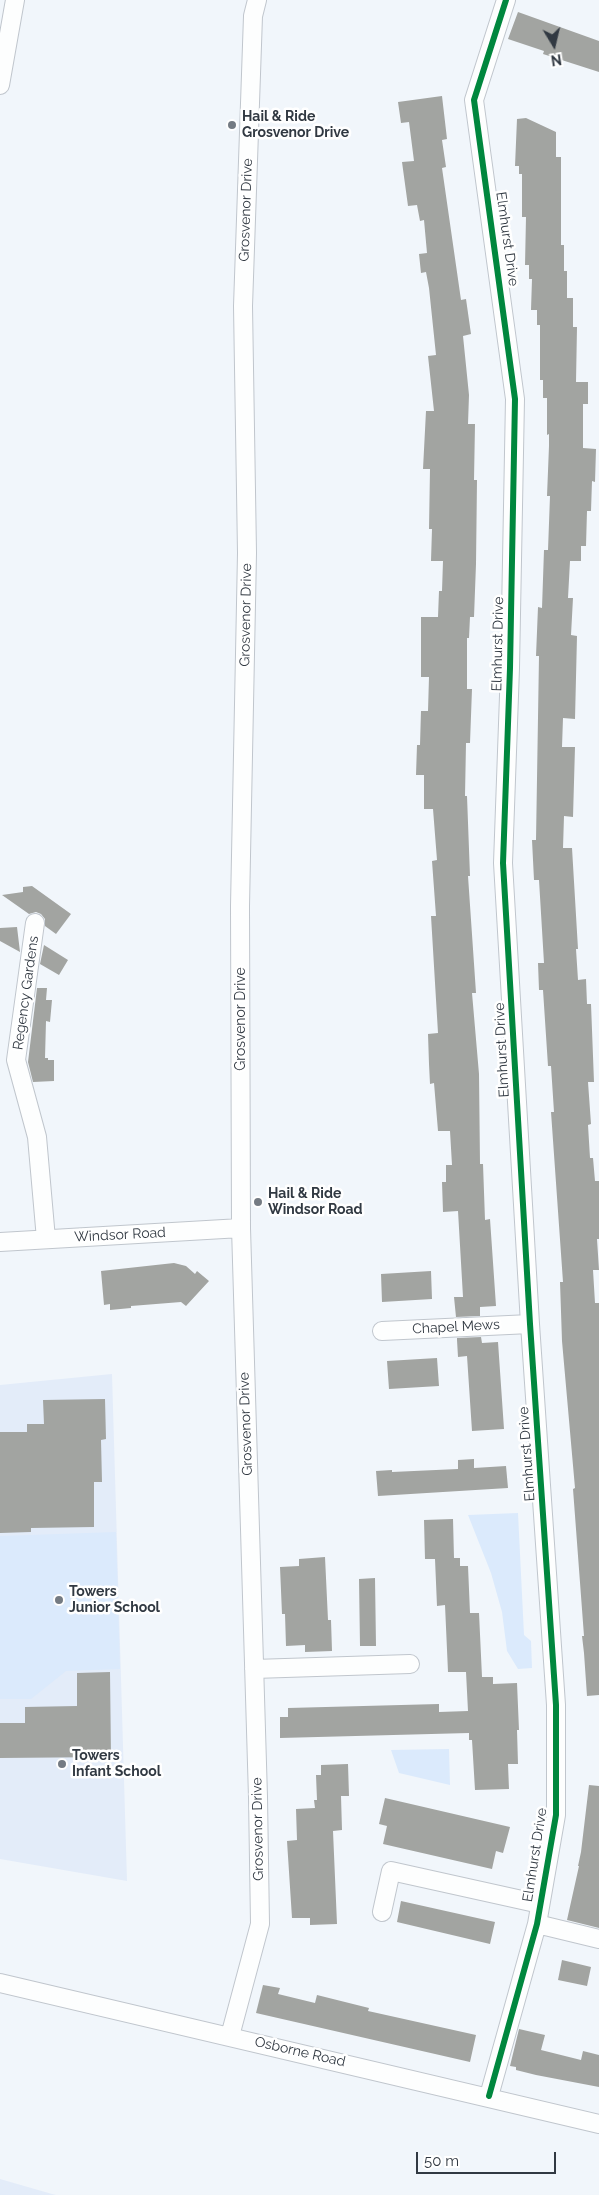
<!DOCTYPE html>
<html>
<head>
<meta charset="utf-8">
<style>
	body { margin:0 }
	#map { position:relative; width:599px; height:2195px; overflow:hidden; background:#f1f6fb; font-family:Raleway,sans-serif }
	canvas { display:block }
	.north { position:absolute; left:529px; top:20px; width:50px; height:50px; -webkit-text-stroke:4px #fff; paint-order:stroke; rotate:171deg; font-size:14px; font-weight:700; line-height:20px; text-align:center; color:#313942 }
	.north::after { content:''; display:block; margin:auto; width:18px; height:22px; background:#313942; clip-path:polygon(50% 0,100% 100%,50% 72%,0 100%) }
	.scale { position:absolute; left:416px; top:2152px; width:140px; height:22px; box-sizing:border-box; border:2px solid #313942; border-top:0; padding-left:6px; font-size:15px; line-height:18px; white-space:nowrap; color:#313942; -webkit-text-stroke:4px #fff; paint-order:stroke }
</style>
</head>
<body>
<div id="map">
<canvas width="599" height="2195"></canvas>
<div class="north">N</div>
<div class="scale">50 m</div>
</div>
<script>
const ctx = document.querySelector('canvas').getContext('2d');
ctx.lineJoin = 'round';
function paint(path, color) {
  ctx.fillStyle = color;
  ctx.fill(path, 'evenodd');
}
function strokePath(path, color, width, dash) {
  ctx.strokeStyle = color;
  ctx.lineWidth = width;
  ctx.lineCap = dash ? 'butt' : 'round';
  ctx.setLineDash(dash || []);
  ctx.stroke(path);
}
function write(font, color, halo, rows, align = 'center') {
  ctx.font = font + ' Raleway,sans-serif';
  ctx.lineWidth = 5;
  ctx.setLineDash([]);
  ctx.textBaseline = 'middle';
  ctx.strokeStyle = halo;
  ctx.fillStyle = color;
  for (const [text, x, y, turn = 0] of rows) {
    ctx.save();
    ctx.translate(x, y);
    ctx.rotate((+turn || 0) * Math.PI / 180);
    ctx.textAlign = isNaN(turn) ? turn : align;
    if (halo) ctx.strokeText(text, 0, 0);
    ctx.fillText(text, 0, 0);
    ctx.restore();
  }
}
paint(new Path2D(`
	M112,1374L127,1881L0,1859V1385Z
	M0,2179L52,2194L56,2195H0Z`), '#e3ecf9');
paint(new Path2D(`
	M518,1513L524,1635L531,1641L532,1668L518,1669L507,1651L502,1612L491,1573L468,1515Z
	M116,1532L120,1669L66,1671L31,1699H0V1536Z
	M449,1749L450,1785L399,1773L391,1750Z`), '#dbeafc');
paint(new Path2D(`
	M518,12L599,41V72L543,54L544,51L508,39Z
	M442,96L447,139L442,140L446,167L442,168L461,300L466,299L471,334L463,336L469,395L468,424H475L474,480H477L476,564L474,617H470L469,638H467V689H472L470,743H466L465,796H467L470,876H468L476,993H472L479,1074L480,1164H483L485,1220L490,1219L496,1306L480,1307V1316L456,1317L454,1297H463L458,1211L443,1212L442,1182H446V1165H452L450,1131H438L434,1083L430,1084L429,1064L428,1034L438,1033L431,916H436L432,861L437,860L433,809H424V775H416L417,745H420L421,711H428L429,677H421V617H438L439,591H442L443,561H431L432,529H429L430,469H423L426,411H434L428,356L436,355L429,288L426,272L421,273L419,254L427,253L424,220L420,221L417,205L408,206L402,162L414,161L409,122L401,123L398,102Z
	M526,118L556,132V157H561V245H564V271H567V298H573V327H577L576,382H588V404H583V448L596,449L595,482L592,481L591,511H587L586,546H581V561H570L568,598H573L571,635L577,636L575,719L563,718L562,747H575L573,817L564,816L563,848H572L578,949H576L578,980L586,979L587,1004H591L594,1082H588L591,1124L588,1125L590,1158H593L595,1181H599V1239H597L599,1270H593L595,1303H599V1695L587,1696L584,1653L582,1636H584L573,1489L575,1488L562,1341L560,1282H563L551,1112H554L551,1066H548L543,990H539L538,963H544L539,880H534L532,840H536L539,656H536L538,607L542,608L544,550H548L550,496H547L549,446V434L547,435V398H543V380H540V325H537V310H531L532,279H529V265H525L526,217H522V174H519V166H515L517,119Z
	M32,886L71,914L56,934L45,926V919L41,914L36,912L29,914L2,895L23,892V887Z
	M17,927L20,952L0,941V928Z
	M44,945L68,960L59,975L40,964Z
	M37,988H47L46,1000H52L50,1022L46,1021L45,1058H48V1060H54V1081L33,1082L28,1062Z
	M174,1263L186,1266L195,1274L197,1271L209,1281L186,1306L181,1302L131,1306V1308L110,1310V1304L104,1305L101,1271Z
	M431,1271L432,1299L382,1302L381,1274Z
	M481,1337L482,1343L498,1342L504,1429L472,1431L467,1356L458,1357L457,1340V1338Z
	M437,1358L439,1386L389,1389L387,1361Z
	M105,1399L106,1439L101,1440L102,1482H94V1527L31,1528V1532L0,1533V1432H27V1424H44L43,1400Z
	M474,1459V1468L506,1466L508,1488L378,1496L376,1471L392,1470V1472L458,1469V1460Z
	M453,1519L454,1558H460V1566H468L470,1613H479L482,1677H493V1684L517,1683L519,1730H517L518,1764H508L509,1789L475,1790L472,1740H469V1733L280,1738V1717H288V1708L439,1704V1712L468,1711L466,1672H448L445,1605L437,1606L435,1559H425L424,1520Z
	M325,1557L328,1620H331L332,1651L305,1652V1645L286,1646L285,1614H282L280,1567L299,1566V1559Z
	M375,1578L376,1646H360L359,1579Z
	M110,1672L111,1757L0,1758V1723H25V1707L77,1706V1673Z
	M348,1764L349,1796H341L342,1830L333,1831L337,1924L310,1925V1918H292L287,1841L297,1840L296,1809L315,1808L314,1800H317L316,1775H321V1765Z
	M589,1785L599,1786V1928L567,1920L579,1866H578L581,1852Z
	M385,1798L510,1827L503,1853L496,1851L492,1869L383,1844L387,1826L379,1824Z
	M401,1901L495,1922L490,1944L397,1922Z
	M562,1960L591,1967L587,1986L558,1980Z
	M263,1985L280,1988L278,1994L315,2003L317,1995L369,2008L368,2011L476,2035L470,2062L256,2013Z
	M519,2029L545,2035L541,2050L581,2060L583,2051L599,2055V2087L536,2075L516,2070V2067L510,2066Z`), '#a2a4a1');
const minor = new Path2D(`
	M0,85L15,0
	M35,923L16,1060L37,1137L46,1239
	M0,1242L241,1228
	M382,1331L530,1324
	M254,1669L410,1664
	M382,1912L391,1871L540,1904
	M537,1924L599,1939
	M0,1983L599,2124
	M230,2036L260,1924L258,1797L241,1228L240,906L247,553L243,306L253,16L257,0
	M489,2096L537,1924L556,1815V1705L530,1324L503,863L510,668L515,399L474,100L506,0`);
strokePath(minor, '#c0c6cd', 20);
strokePath(minor, '#fdfefe', 18);
strokePath(new Path2D(`
	M489,2096L537,1924L556,1815V1705L530,1324L503,863L510,668L515,399L474,100L506,0`), '#00873e', 6);
for (const [x, y, r, color] of [
	[232,125,5,"#747b83"],
	[258,1202,5,"#747b83"],
	[59,1600,5,"#747b83"],
	[62,1764,5,"#747b83"]
]) {
  const dot = new Path2D();
  dot.arc(x, y, r, 0, 2 * Math.PI);
  ctx.fillStyle = color;
  ctx.fill(dot);
  strokePath(dot, '#fff', 2);
}
write('bold 14px', '#313942', '#fff', [
	["Hail & Ride",242,117],
	["Grosvenor Drive",242,133],
	["Hail & Ride",268,1194],
	["Windsor Road",268,1210],
	["Towers",69,1592],
	["Junior School",69,1608],
	["Towers",72,1756],
	["Infant School",72,1772]
], 'left');
write('14px', '#313942', '#fff', [
	["Grosvenor Drive",246,210,-88],
	["Elmhurst Drive",507,239,82],
	["Grosvenor Drive",246,615,-89],
	["Elmhurst Drive",498,644,-89],
	["Regency Gardens",26,993,-82],
	["Grosvenor Drive",241,1019,-90],
	["Elmhurst Drive",502,1050,-93],
	["Windsor Road",120,1235,-3],
	["Chapel Mews",456,1327,-3],
	["Grosvenor Drive",246,1424,-92],
	["Elmhurst Drive",527,1454,-94],
	["Grosvenor Drive",258,1829,-91],
	["Elmhurst Drive",535,1855,-81],
	["Osborne Road",300,2052,13]
]);
</script>
</body>
</html>
